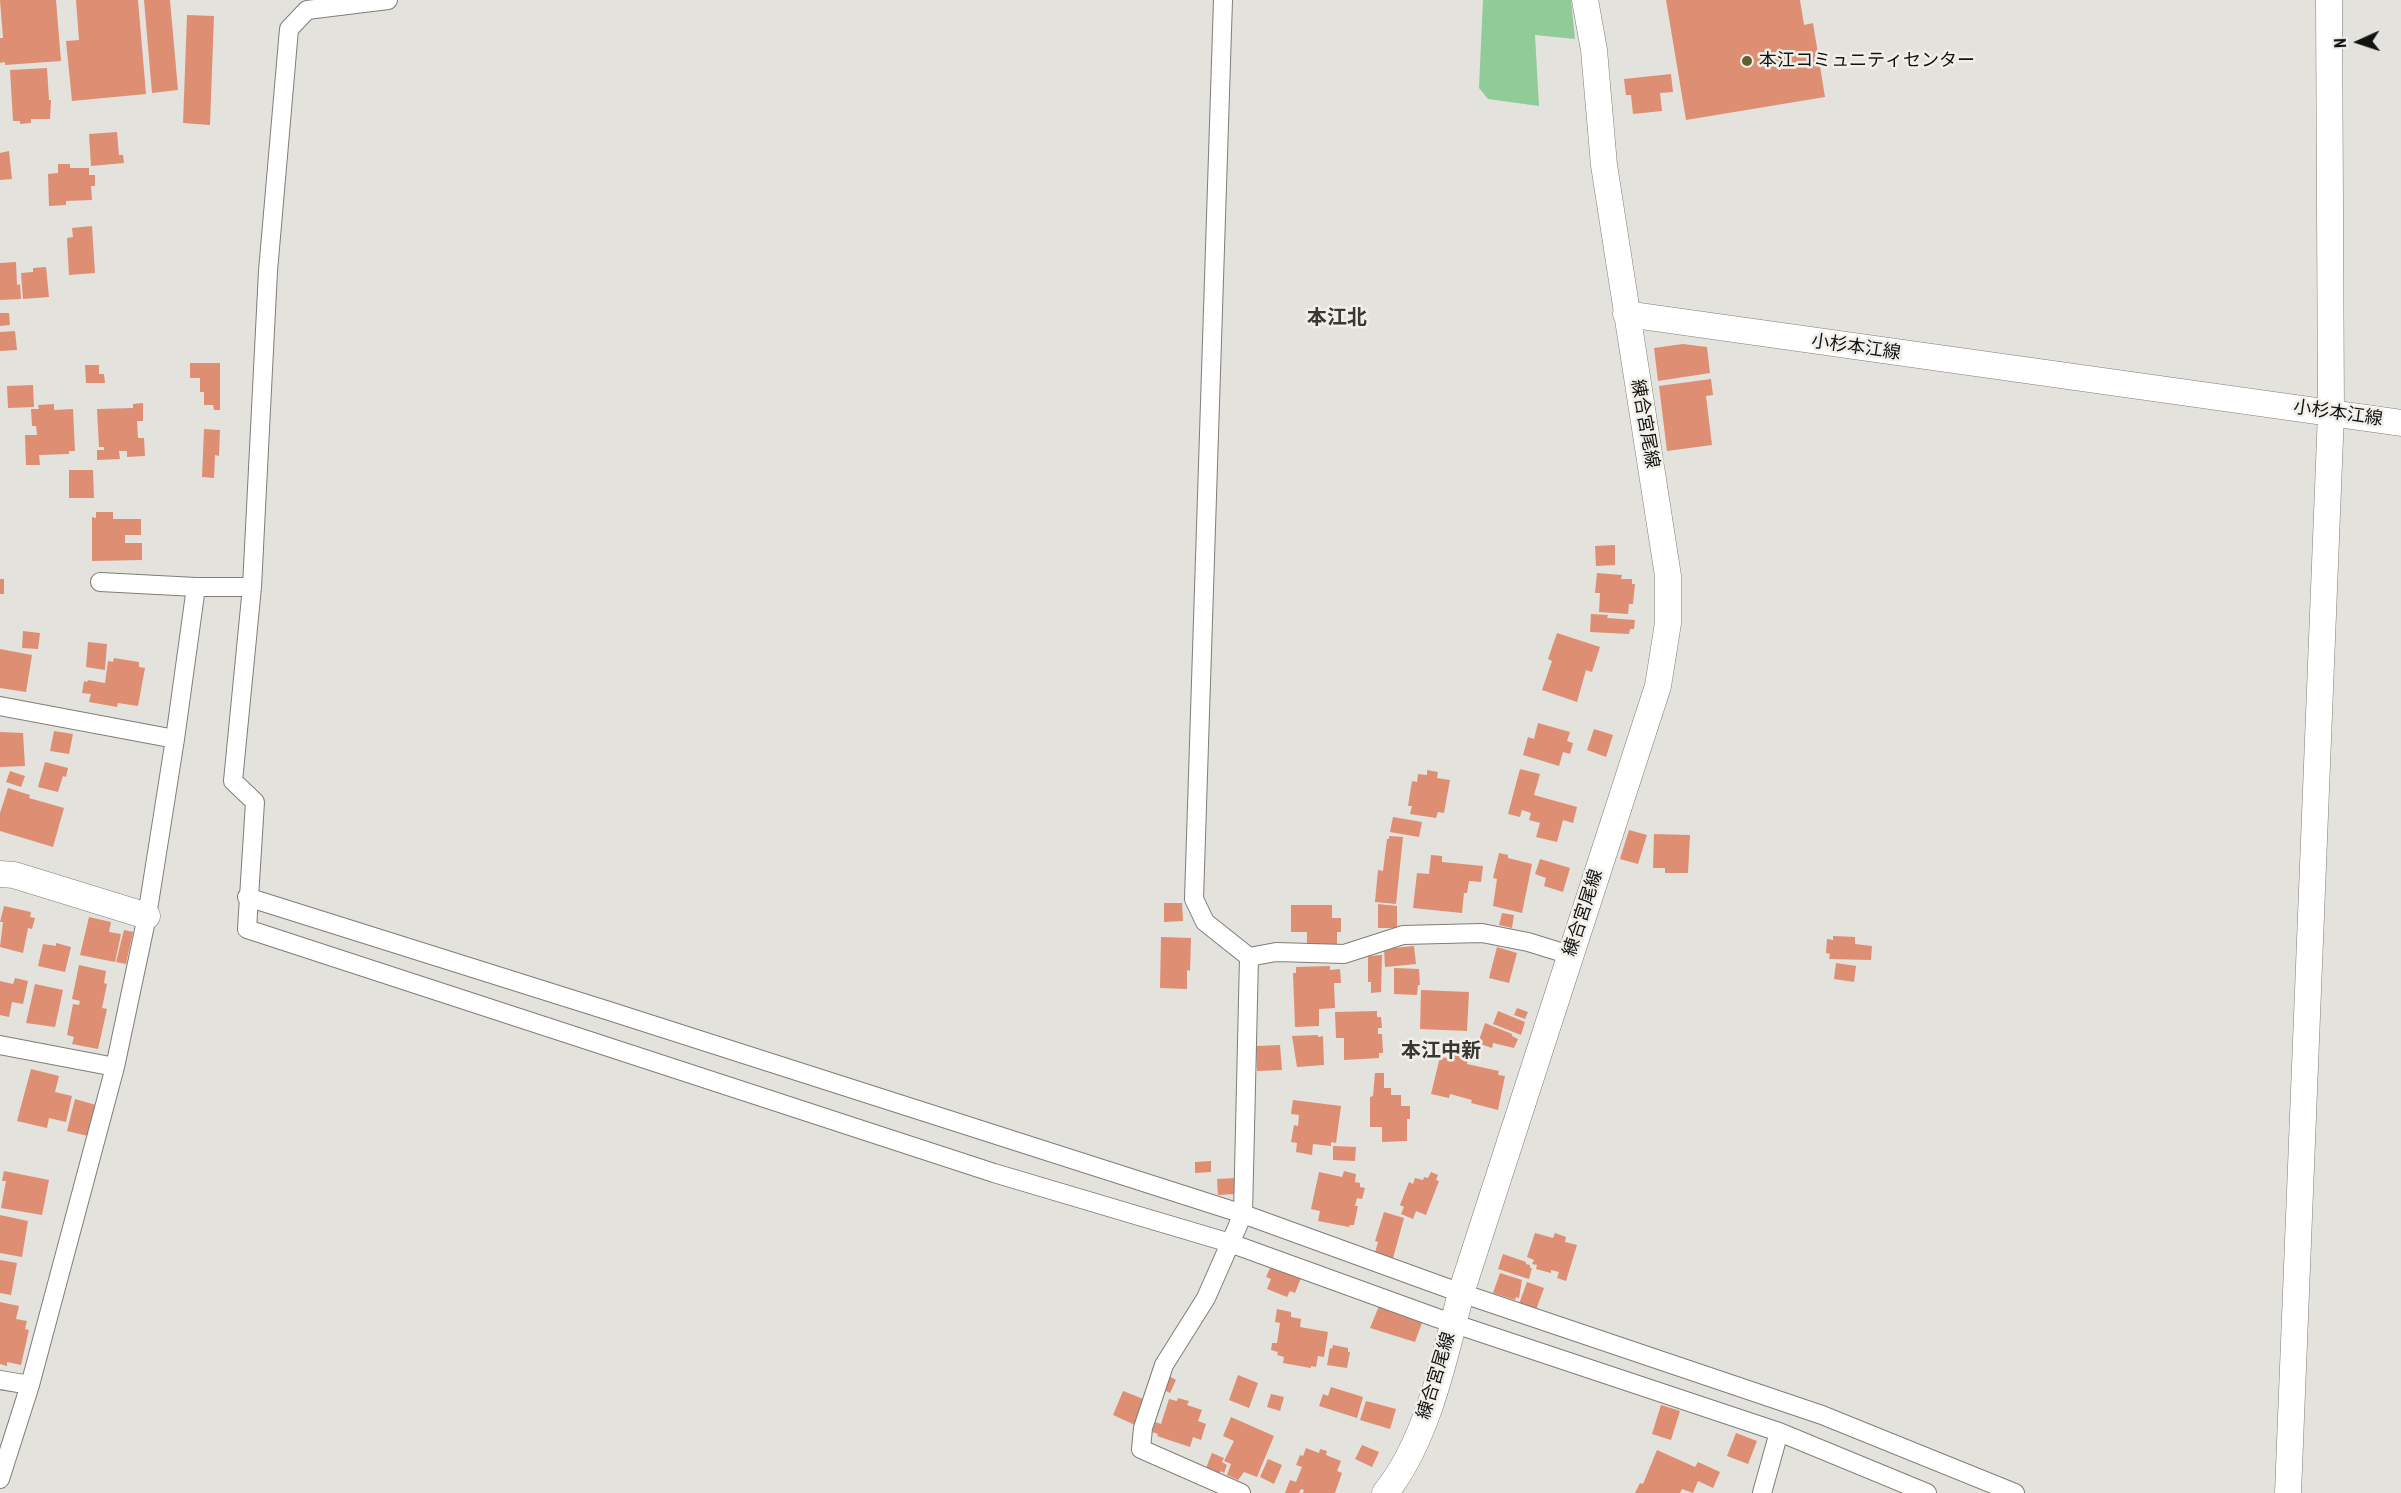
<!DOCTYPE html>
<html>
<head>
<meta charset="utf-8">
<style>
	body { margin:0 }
	#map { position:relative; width:2401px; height:1493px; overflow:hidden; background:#e4e2dc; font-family:"Roboto Condensed",sans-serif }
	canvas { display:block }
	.north { position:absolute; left:2329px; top:12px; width:60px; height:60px; -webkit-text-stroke:4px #f1efe9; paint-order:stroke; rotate:267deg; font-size:16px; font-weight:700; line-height:24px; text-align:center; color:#121210 }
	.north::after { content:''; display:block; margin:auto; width:21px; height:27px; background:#121210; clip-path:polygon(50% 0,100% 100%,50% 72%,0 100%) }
</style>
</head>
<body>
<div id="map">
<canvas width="2401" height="1493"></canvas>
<div class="north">N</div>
</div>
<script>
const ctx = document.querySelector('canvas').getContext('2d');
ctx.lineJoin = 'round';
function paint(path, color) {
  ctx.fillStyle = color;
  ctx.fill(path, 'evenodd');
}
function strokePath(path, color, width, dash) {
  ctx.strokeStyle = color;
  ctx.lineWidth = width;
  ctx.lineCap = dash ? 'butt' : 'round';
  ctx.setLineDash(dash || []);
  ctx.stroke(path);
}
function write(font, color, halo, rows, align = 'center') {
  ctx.font = font + ' "Roboto Condensed","Noto Sans JP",sans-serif';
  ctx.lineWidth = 5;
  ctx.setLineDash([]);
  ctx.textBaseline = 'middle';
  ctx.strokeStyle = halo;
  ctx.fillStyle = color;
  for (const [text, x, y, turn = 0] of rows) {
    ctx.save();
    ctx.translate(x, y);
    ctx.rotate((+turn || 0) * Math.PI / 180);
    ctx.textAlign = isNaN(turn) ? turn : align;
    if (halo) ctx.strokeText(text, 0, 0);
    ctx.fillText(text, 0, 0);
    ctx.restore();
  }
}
paint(new Path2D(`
	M1483,0H1571L1575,39L1535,35L1539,106L1488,99L1479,88Z`), '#90cb98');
paint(new Path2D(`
	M0,0H56L61,61L5,65V62L0,63V38H3Z
	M76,0H138L146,94L72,101L66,41L79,40Z
	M144,0H170L178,90L152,93Z
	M1666,0H1800L1804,25L1813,23L1825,97L1686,120Z
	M187,15L214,16L210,125L183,123Z
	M47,68L49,100H51L50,119H31V123L20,124V121H13L10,70Z
	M1671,74L1673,92L1660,93L1662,111L1633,114L1631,95H1626L1624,79Z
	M117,132L119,155H123L124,163L91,166L89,134Z
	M9,151L12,179L0,180V153Z
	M58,164H70V168H89V175H95V186H91L92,200L66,201V205L49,206L48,174L58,173Z
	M92,226L95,273L69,275L67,238L73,237L72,228Z
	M16,262L17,285L20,284L21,299L0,300V263Z
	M46,267L49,297L23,299L21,273L33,272V268Z
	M0,313H9L10,325L0,326Z
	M15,331L17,350L0,351V332Z
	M1683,344L1707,347L1710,373L1658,381L1654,348Z
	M190,363H220V410H214L213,405H204V392H200V378H190Z
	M85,365H99V374H104L105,383H86Z
	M1711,379L1713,395L1706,396L1712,445L1667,451L1659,386Z
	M33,385L34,407L8,408L7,386Z
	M143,403V421H137L138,438H144L145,456L127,457V451H119L120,459L97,460V450H104V447H99L97,409L133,408V404Z
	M54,404V410L73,409L75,451H69V454L39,455L40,465H26L25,435H37L36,426H32L31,409H39L38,405Z
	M204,429L220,430L219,456L215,455L214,478L202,477Z
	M69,470H93L94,498H69Z
	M96,512H113V519H141V535H125V543H142V560L92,561V517L96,518Z
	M1615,545V565L1596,566L1595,546Z
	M1597,573L1622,575L1621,579H1632V584H1635L1633,604H1629L1628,614L1599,612L1600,593H1595Z
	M0,579H4V594H0Z
	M1591,614L1608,615L1607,618L1635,620L1634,629H1630L1629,634L1590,632Z
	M23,631L40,633L38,649L22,648Z
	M1557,633L1600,647L1592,672L1586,670L1577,702L1542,690L1552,661L1548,659Z
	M88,642L107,644L105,670L86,667Z
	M0,649L32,655L26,692L0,688Z
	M114,658L139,662V667L145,668L138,706L118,703L117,707L89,702L91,694L82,693L84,681L87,682L88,680L105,683L108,661L113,662Z
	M1538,723L1570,732L1567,741L1573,743L1570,754L1563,752L1559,766L1523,755L1528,737L1534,739Z
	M1594,729L1613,735L1606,757L1587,750Z
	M54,731L73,734L69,754L50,751Z
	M0,732L23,733L25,766L0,767Z
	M45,762L68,768L66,777L63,776L58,792L38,787Z
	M1520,769L1540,774L1534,795L1577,807L1573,823L1563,820L1557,842L1536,837L1540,823L1529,820L1531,813L1522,810L1520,817L1508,814Z
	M1427,770L1438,772L1437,778L1450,780L1444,813L1438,812L1436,818L1410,814L1412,806H1408L1412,781L1417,782L1418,774L1427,775Z
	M10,771L25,776L21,787L6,782Z
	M8,788L30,795L29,798L64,808L53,847L0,831V813Z
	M1393,817L1422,822L1419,837L1390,832Z
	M1629,830L1647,835L1638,864L1620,859Z
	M1654,834L1690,835L1688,873H1665V868H1653Z
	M1389,836L1403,837L1396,904L1375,902L1378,870L1383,871L1387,839H1389Z
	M1499,853L1508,855V858L1532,864L1522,913L1493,906L1497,879L1493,878Z
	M1431,855L1442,856V862L1483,866L1481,882L1469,881L1467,893H1464L1462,913L1413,908L1417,873L1429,874Z
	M1540,859L1570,868L1563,892L1544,886L1546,878L1535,874Z
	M1164,903H1182L1183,921L1164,922Z
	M1378,904L1397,906V928H1378Z
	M1291,905H1332V918H1341V932H1337V944H1307V932H1291Z
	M4,906L31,912L30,917L35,918L32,929L28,928L23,953L0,947L3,922H0Z
	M1502,913L1514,915L1512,928L1499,925Z
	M89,917L111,922L109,932L121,934L115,962L80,955Z
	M124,930L133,932L126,964L116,962Z
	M1833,936L1855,937V944L1872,946L1871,960L1829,959L1830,954L1826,953L1827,939L1833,940Z
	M1161,937L1191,938L1190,971L1187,970V989L1160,988Z
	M56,943L71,947L65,972L38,966L43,944L56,946Z
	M1414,946L1416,964L1385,967L1384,949Z
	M1497,947L1517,953L1509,983L1489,978Z
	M1382,955L1381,992L1371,993V982H1368V956Z
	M1836,963L1856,966L1854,982L1834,979Z
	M79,965L106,971L104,983L107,984L102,1008L107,1009L98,1049L72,1044L74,1037L67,1035L73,1004L79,1005L80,1001L72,999Z
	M1330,966V970L1340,969L1341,983H1334L1335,1008L1319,1009V1026L1295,1027L1293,973H1296V967Z
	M1394,968L1419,969L1420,985H1418L1417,995L1394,994Z
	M15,978L28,981L23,1004L12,1002L9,1017L0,1015V981L13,984Z
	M35,984L63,990L55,1027L26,1023Z
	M1421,990L1469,992L1467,1031L1420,1029Z
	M1517,1008L1528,1012L1525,1019L1514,1015Z
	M1377,1011V1017H1381L1382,1028H1378V1034H1382L1383,1053H1379V1058L1344,1060V1038H1336L1335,1012Z
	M1498,1011L1525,1022L1521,1035L1493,1024Z
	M1485,1023L1512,1034V1036L1518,1039L1514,1048L1493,1043L1492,1048L1478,1043Z
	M1318,1035V1037L1323,1036L1324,1065L1297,1067L1292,1036Z
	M1280,1045L1282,1070L1257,1071L1256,1046Z
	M1452,1054L1468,1058L1467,1064L1499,1071L1498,1075L1505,1076L1498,1110L1471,1103L1472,1100L1450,1094L1449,1098L1431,1094L1440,1057L1451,1059Z
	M31,1069L59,1076L55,1092L72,1096L66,1122L49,1118L47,1128L17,1121Z
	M1375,1073H1384V1088H1391V1095H1401V1106H1410V1119H1407V1141L1382,1142V1127H1370V1097L1373,1096Z
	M75,1099L96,1105L88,1136L67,1131Z
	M1293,1100L1341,1106L1336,1143L1331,1142V1146L1313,1144L1312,1155L1296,1152L1297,1143L1291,1142L1294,1125L1298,1126L1299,1115L1291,1114Z
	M1333,1146L1356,1147L1355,1161L1333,1160Z
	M1211,1161V1172L1195,1173V1162Z
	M4,1171L49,1180L42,1215L1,1208L6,1181H2Z
	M1344,1171L1356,1174L1355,1182L1360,1183V1187L1365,1188L1362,1199L1357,1198L1355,1206H1358L1354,1225H1350L1349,1227L1318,1221L1320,1211L1311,1209L1319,1172L1342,1177Z
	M1431,1172L1438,1175L1436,1180L1439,1181L1426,1215L1416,1211L1413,1219L1401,1214L1404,1207L1400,1205L1409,1182L1413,1184L1415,1178L1423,1180L1424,1177L1428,1178Z
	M1236,1178V1194L1218,1195L1217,1179Z
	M1384,1212L1404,1218L1392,1262L1374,1256L1378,1242L1375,1241Z
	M0,1215L28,1221L22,1257L0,1253Z
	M1535,1233L1553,1238L1555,1233L1566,1237L1565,1242L1577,1245L1566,1281L1557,1278L1559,1272L1551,1270V1273L1536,1269L1537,1265L1532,1264L1534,1260L1527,1257Z
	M1503,1254L1526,1262V1264L1530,1265V1268H1532L1529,1279L1498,1269Z
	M0,1260L17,1263L11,1295L0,1293Z
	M1271,1266L1301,1278L1295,1293L1290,1291L1287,1297L1267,1289L1271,1279L1266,1277Z
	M1500,1273L1522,1280L1519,1298L1516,1297L1515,1300L1493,1293Z
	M1527,1282L1544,1288L1536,1310L1519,1304Z
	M0,1302L19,1306L16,1319L27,1321L25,1329L29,1330L21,1365L7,1362V1366L0,1364Z
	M1379,1306L1422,1323L1415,1342L1370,1328Z
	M1277,1309L1291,1312V1317L1301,1319L1300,1327L1328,1332L1324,1357L1318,1356L1316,1367L1311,1366V1368L1283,1363L1284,1357L1277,1355L1278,1352L1271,1350L1272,1343H1277L1280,1323L1275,1322Z
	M1333,1345L1348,1348V1352H1350L1347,1368L1327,1365L1330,1348L1332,1349Z
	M1238,1375L1258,1383L1249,1408L1229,1400Z
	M1169,1376L1176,1380L1170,1393L1162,1389Z
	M1331,1387L1363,1397L1357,1418L1319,1406L1323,1394L1328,1396Z
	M1123,1391L1146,1400L1135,1425L1113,1415Z
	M1271,1394L1284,1397L1280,1411L1267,1407Z
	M1178,1398L1189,1401L1187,1405L1202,1410L1198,1421L1206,1424L1201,1440L1193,1437L1190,1447L1157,1436L1158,1434L1152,1432L1155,1422L1161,1424L1169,1399L1177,1401Z
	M1366,1401L1396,1409L1390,1429L1360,1420Z
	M1661,1405L1680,1411L1671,1440L1652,1434Z
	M1231,1417L1274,1436L1257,1477L1244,1472L1238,1480L1227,1475L1231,1464L1224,1461L1234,1441L1223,1436Z
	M1736,1433L1757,1441L1748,1464L1727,1456Z
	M1362,1445L1379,1452L1372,1467L1355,1459Z
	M1306,1448L1319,1453L1320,1449L1327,1451L1326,1455L1341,1461L1337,1471L1342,1473L1335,1493H1303L1304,1490L1301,1489L1299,1493H1285L1290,1480L1296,1482L1302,1467L1296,1465L1300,1455L1303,1456Z
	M1657,1450L1695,1467L1698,1462L1720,1472L1713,1488L1698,1481L1693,1493L1682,1489L1680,1493H1635L1640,1483L1643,1484Z
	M1212,1453L1224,1458L1222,1462L1227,1465L1224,1473L1221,1471L1219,1474L1206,1468Z
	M1268,1459L1282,1465L1274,1484L1260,1477Z`), '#de8e73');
const street = new Path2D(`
	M388,0L307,10L289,29L268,271L252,587L233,781L255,802L247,929L994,1173L1230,1243L1437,1318L1779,1432L1927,1493
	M1223,0L1194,899L1205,922L1249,957L1243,1214L1206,1298L1164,1365L1143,1428L1141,1449L1241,1493
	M100,582L196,587H252
	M0,706L175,739
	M247,897L606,1010L1243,1214L1461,1293L1822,1415L2015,1493
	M1249,957L1276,952L1344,954L1403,935L1482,933L1528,942L1570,955
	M0,1045L115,1067
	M0,1380L30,1385
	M0,1479L30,1385L115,1067L147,916L175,739L196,587
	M1762,1493L1779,1432`);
const secondary = new Path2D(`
	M1626,314L2401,423
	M0,874L14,875L147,916
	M1385,1493C1427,1442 1445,1356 1461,1293L1658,686L1668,623V576L1604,165L1594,50L1585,0
	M2288,1493L2331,413L2329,0`);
strokePath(street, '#7e7d77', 20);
strokePath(secondary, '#7e7d77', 27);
strokePath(street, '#fff', 18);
strokePath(secondary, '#fff', 26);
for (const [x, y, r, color] of [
	[1747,61,6,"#5e602e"]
]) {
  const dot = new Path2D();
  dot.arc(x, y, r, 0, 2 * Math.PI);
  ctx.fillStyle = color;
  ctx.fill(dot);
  strokePath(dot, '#f1efe9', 2);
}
write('18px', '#121210', '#f1efe9', [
	["本江コミュニティセンター",1759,61]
], 'left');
write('18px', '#121210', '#f1efe9', [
	["小杉本江線",1856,348,8],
	["小杉本江線",2338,414,8],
	["練合宮尾線",1644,424,80],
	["練合宮尾線",1584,913,-72],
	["練合宮尾線",1437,1376,-73]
]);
write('bold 20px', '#383732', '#f1efe9', [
	["本江北",1337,319],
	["本江中新",1441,1052]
]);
</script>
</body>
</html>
